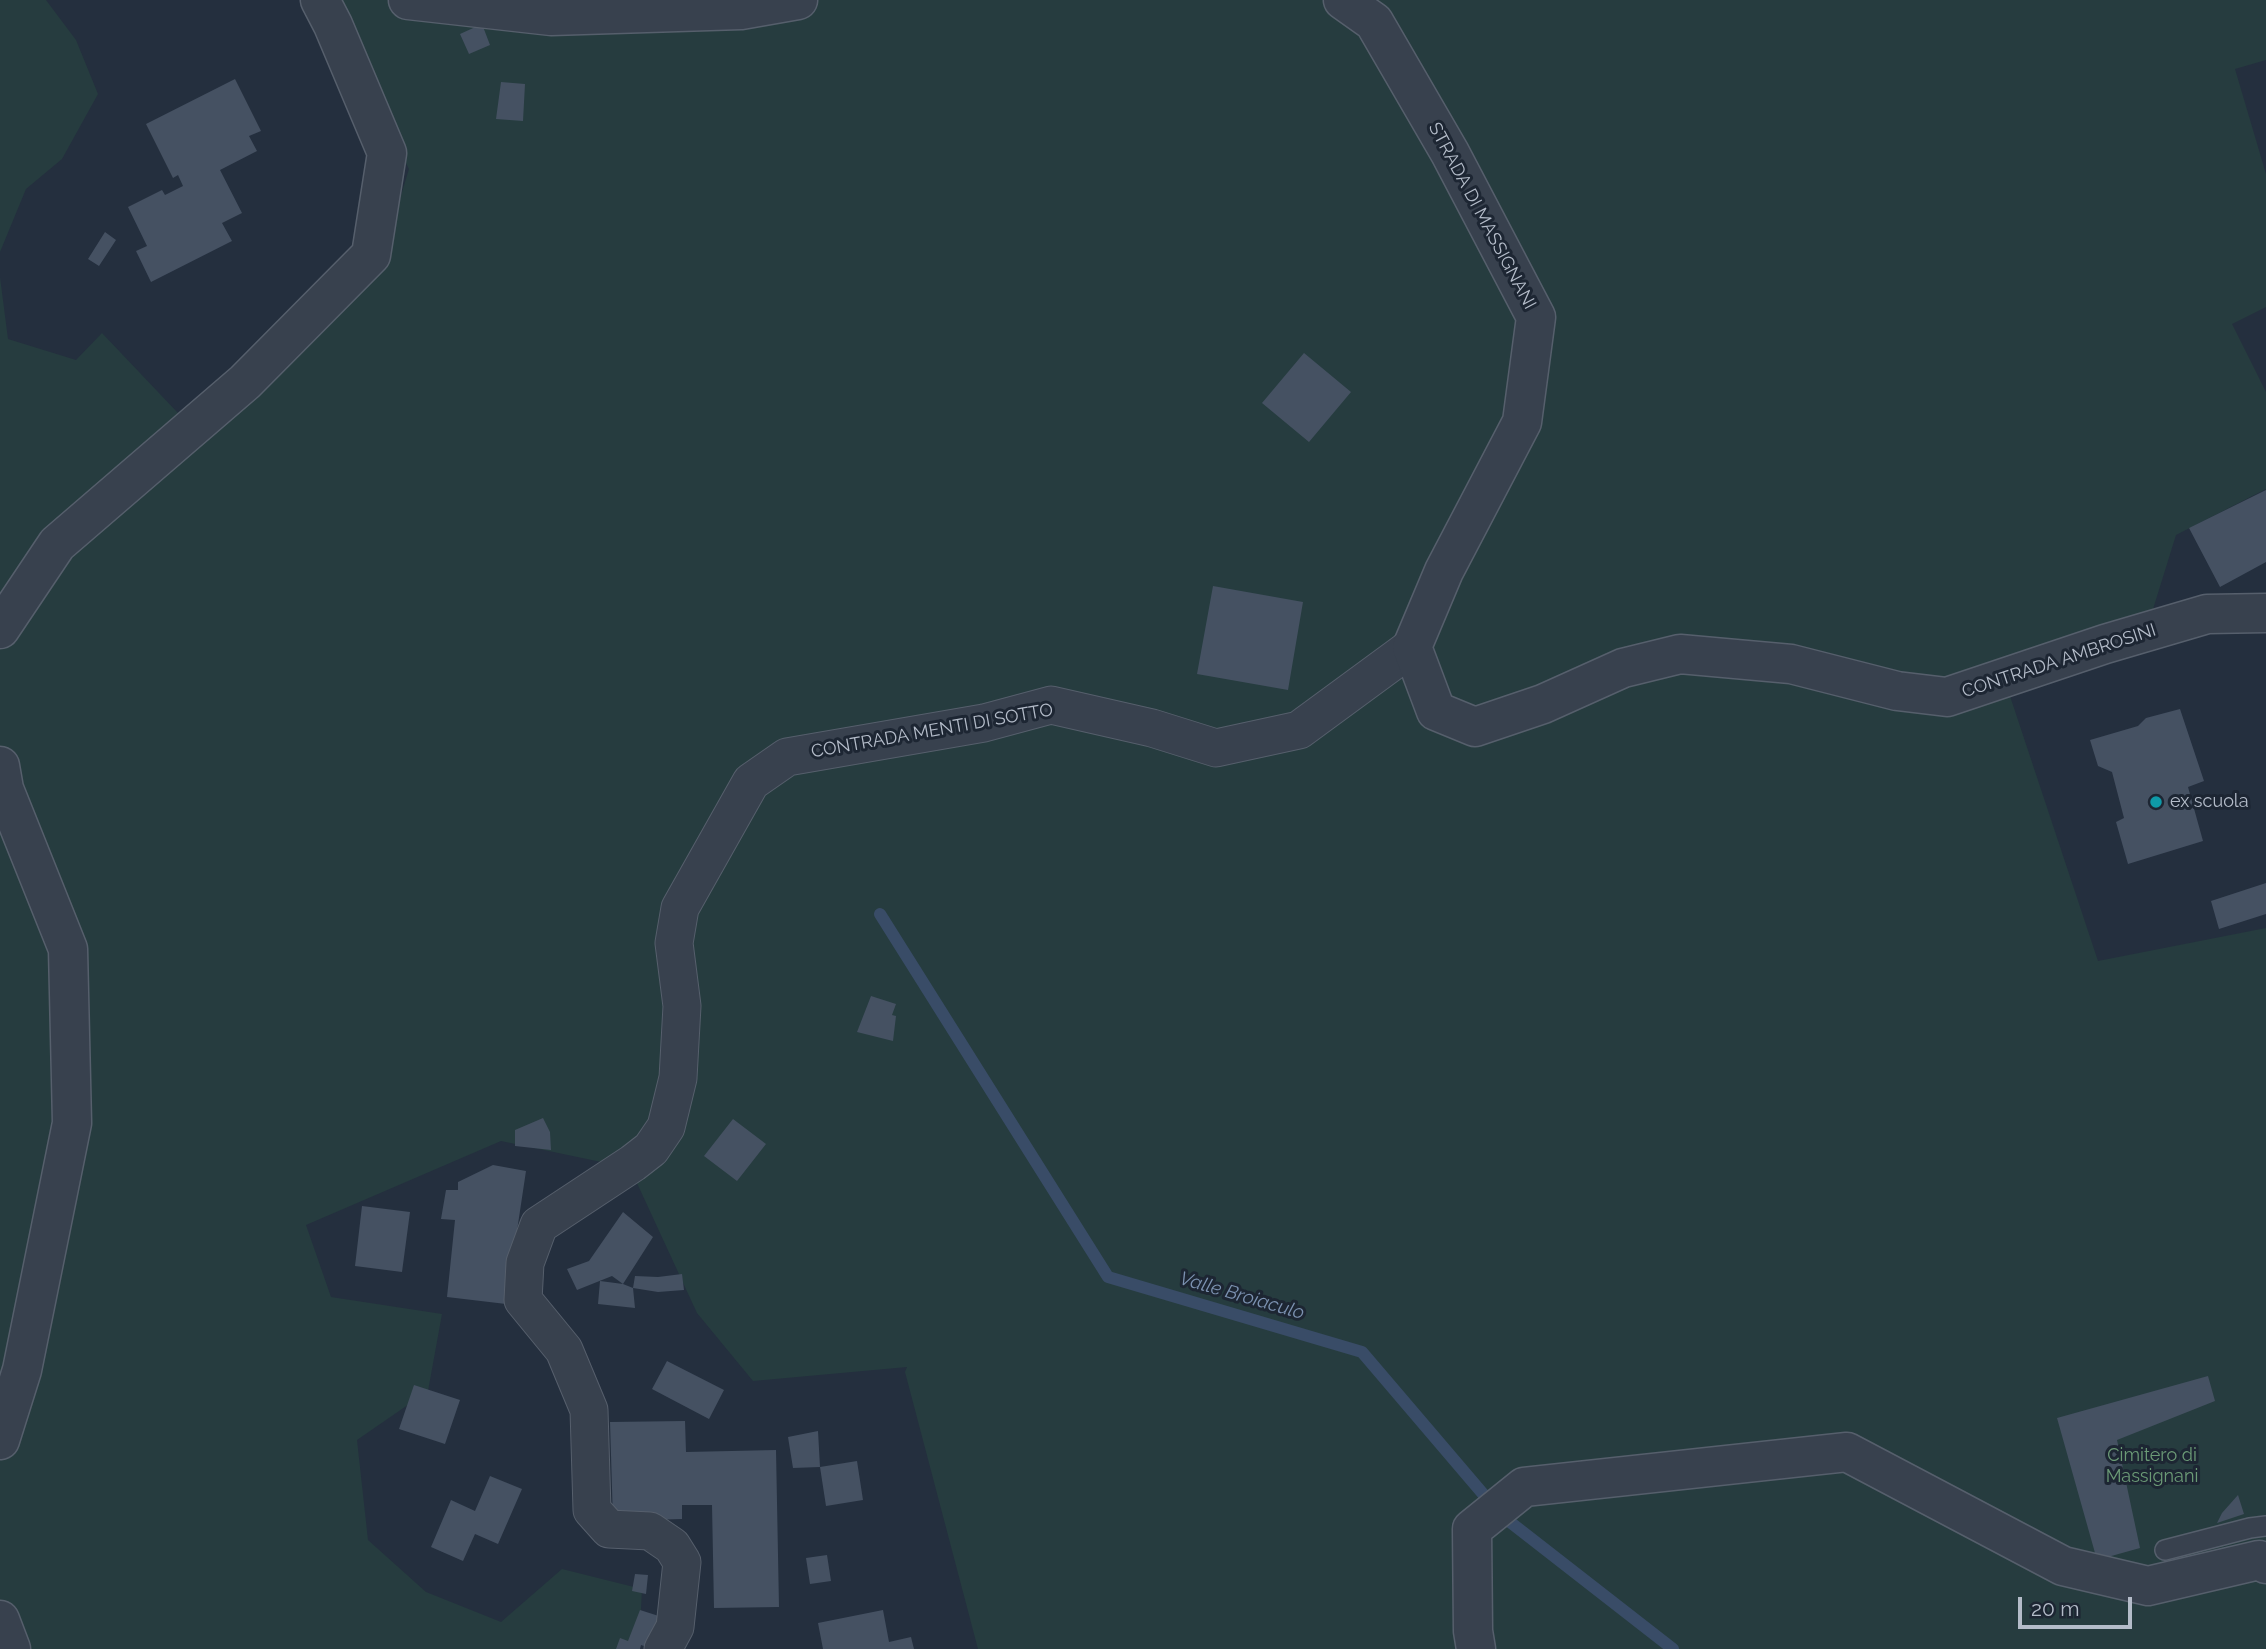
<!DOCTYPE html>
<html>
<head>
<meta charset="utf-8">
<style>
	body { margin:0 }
	#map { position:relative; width:2266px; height:1649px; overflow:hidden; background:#242f3e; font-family:Raleway,sans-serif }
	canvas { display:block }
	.scale { position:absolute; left:2018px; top:1597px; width:114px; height:32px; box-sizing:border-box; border:4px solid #b4bcc9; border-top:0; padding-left:9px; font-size:21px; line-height:24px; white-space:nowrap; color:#b4bcc9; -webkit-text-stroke:5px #1d2633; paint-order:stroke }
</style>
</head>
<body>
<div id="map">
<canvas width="2266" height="1649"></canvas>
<div class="scale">20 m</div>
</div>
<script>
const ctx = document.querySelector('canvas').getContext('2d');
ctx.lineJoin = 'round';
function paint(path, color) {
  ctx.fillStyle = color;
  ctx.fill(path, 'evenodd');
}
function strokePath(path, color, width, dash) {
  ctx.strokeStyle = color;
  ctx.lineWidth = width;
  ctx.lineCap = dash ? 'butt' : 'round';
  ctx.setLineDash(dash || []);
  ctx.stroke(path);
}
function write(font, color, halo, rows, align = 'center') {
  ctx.font = font + ' Raleway,sans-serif';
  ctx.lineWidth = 6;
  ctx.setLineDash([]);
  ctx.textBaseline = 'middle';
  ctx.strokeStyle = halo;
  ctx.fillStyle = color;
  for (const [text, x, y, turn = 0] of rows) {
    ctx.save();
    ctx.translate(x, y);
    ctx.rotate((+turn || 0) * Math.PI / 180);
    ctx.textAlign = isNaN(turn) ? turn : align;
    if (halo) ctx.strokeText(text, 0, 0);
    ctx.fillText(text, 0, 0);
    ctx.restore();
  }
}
paint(new Path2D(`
	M0,0H46L76,40L98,94L62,159L26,189L0,252Z
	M342,0H2266V60L2235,69L2266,174V307L2232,324L2266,392V489L2176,535L2140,651L2005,681L2098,961L2266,928V1649H978L905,1372L907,1367L753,1381L697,1313L630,1168L501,1141L306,1225L331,1297L442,1314L428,1391L357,1440L368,1540L426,1592L501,1622L562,1569L642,1589L639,1649H0V277L8,339L76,360L102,333L196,432L378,271L409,169L366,88Z`), '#263c3f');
strokePath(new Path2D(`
	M880,914L1108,1277L1362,1352L1501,1515L1673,1649`), '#394c67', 12);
paint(new Path2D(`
	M482,24L490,45L469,54L460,34Z
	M235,79L261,131L249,136L257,151L220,170L242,213L222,223L232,241L151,282L136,251L147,246L128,207L162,190L165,195L183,186L178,175L173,178L146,124Z
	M501,82L525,84L523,121L496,119Z
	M105,232L116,240L99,266L88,259Z
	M1304,353L1351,392L1309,442L1262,403Z
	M2266,490V562L2220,587L2189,528Z
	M1213,586L1303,602L1288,690L1197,674Z
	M2180,709L2204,781L2188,787L2203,841L2128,864L2116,822L2124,818L2112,772L2098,766L2090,740L2138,726L2146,718Z
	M2266,883V914L2219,929L2211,901Z
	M871,996L896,1004L892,1015L896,1016L893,1041L857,1032Z
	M543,1118L550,1132L551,1150L515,1146V1130Z
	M733,1119L766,1144L737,1181L704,1156Z
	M493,1165L526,1171L506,1304L447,1297L455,1220L441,1219L446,1190H458V1182Z
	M362,1206L410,1212L402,1272L355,1266Z
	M623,1212L653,1237L623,1284L612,1276L577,1290L567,1269L589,1261Z
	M682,1274L684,1290L658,1292L633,1288L635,1308L598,1304L600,1281L623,1284L633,1288L635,1276L658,1277Z
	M667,1361L724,1390L709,1419L652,1389Z
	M2208,1376L2215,1401L2117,1440L2140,1548L2097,1560L2057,1418Z
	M414,1385L460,1400L445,1444L399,1429Z
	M685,1421L686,1452L776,1450L779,1607L714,1608L712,1505H682V1519L613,1521L610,1422Z
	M818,1431L820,1467L793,1468L788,1437Z
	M857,1461L863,1500L826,1506L820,1467Z
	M490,1476L522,1489L498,1544L475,1534L463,1561L431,1547L451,1500L475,1511Z
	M2238,1495L2244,1514L2217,1523L2222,1513Z
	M827,1555L831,1581L810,1584L806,1558Z
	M635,1574L648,1575L646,1594L632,1591Z
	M640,1610L665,1618L653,1649L641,1645L640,1649H616L620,1638L628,1641Z
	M883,1610L889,1642L911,1637L914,1649H823L818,1623Z`), '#455162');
const service = new Path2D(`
	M2165,1550L2250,1528L2266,1526`);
const minor = new Path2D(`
	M663,1649L675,1627L682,1562L672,1546L650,1531L609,1529L592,1510L589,1410L564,1350L523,1300L525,1263L539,1225L633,1163L651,1149L666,1127L678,1078L682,1006L674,943L680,908L751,782L787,757L984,723L1051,705L1152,728L1216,748L1299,730L1412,647`);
const tertiary = new Path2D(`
	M408,0L551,16L741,10L798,0
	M1343,0L1374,22L1450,153L1536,317L1522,422L1444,571L1412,647L1436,711L1475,727L1543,704L1623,668L1680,654L1791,664L1897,691L1947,697L2105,644L2207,614L2266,613
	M0,629L57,544L245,382L371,255L387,153L333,25L320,0
	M0,766L4,789L68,949L72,1123L22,1370L0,1440
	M0,1620L11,1649
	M1476,1649L1473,1631L1472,1529L1524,1487L1847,1452L2063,1566L2148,1586L2259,1560L2266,1564`);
strokePath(service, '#565f6c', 22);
strokePath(minor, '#565f6c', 39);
strokePath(tertiary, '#565f6c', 41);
strokePath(service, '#38414e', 19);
strokePath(minor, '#38414e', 37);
strokePath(tertiary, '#38414e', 38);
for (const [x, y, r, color] of [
	[2156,802,7,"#0f9aa8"]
]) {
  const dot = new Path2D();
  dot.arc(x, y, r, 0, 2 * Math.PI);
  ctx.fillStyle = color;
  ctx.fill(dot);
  strokePath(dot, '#1d2633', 2.5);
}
write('18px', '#b4bcc9', '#1d2633', [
	["STRADA DI MASSIGNANI",1482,216,62],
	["CONTRADA AMBROSINI",2059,661,-18],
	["CONTRADA MENTI DI SOTTO",932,731,-10]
]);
write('18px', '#b4bcc9', '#1d2633', [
	["ex scuola",2170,802]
], 'left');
write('18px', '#6b9a76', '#1d2633', [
	["Cimitero di",2152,1456],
	["Massignani",2152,1477]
]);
write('italic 19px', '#7c92b1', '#1d2633', [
	["Valle Broiaculo",1242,1296,16]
]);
</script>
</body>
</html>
